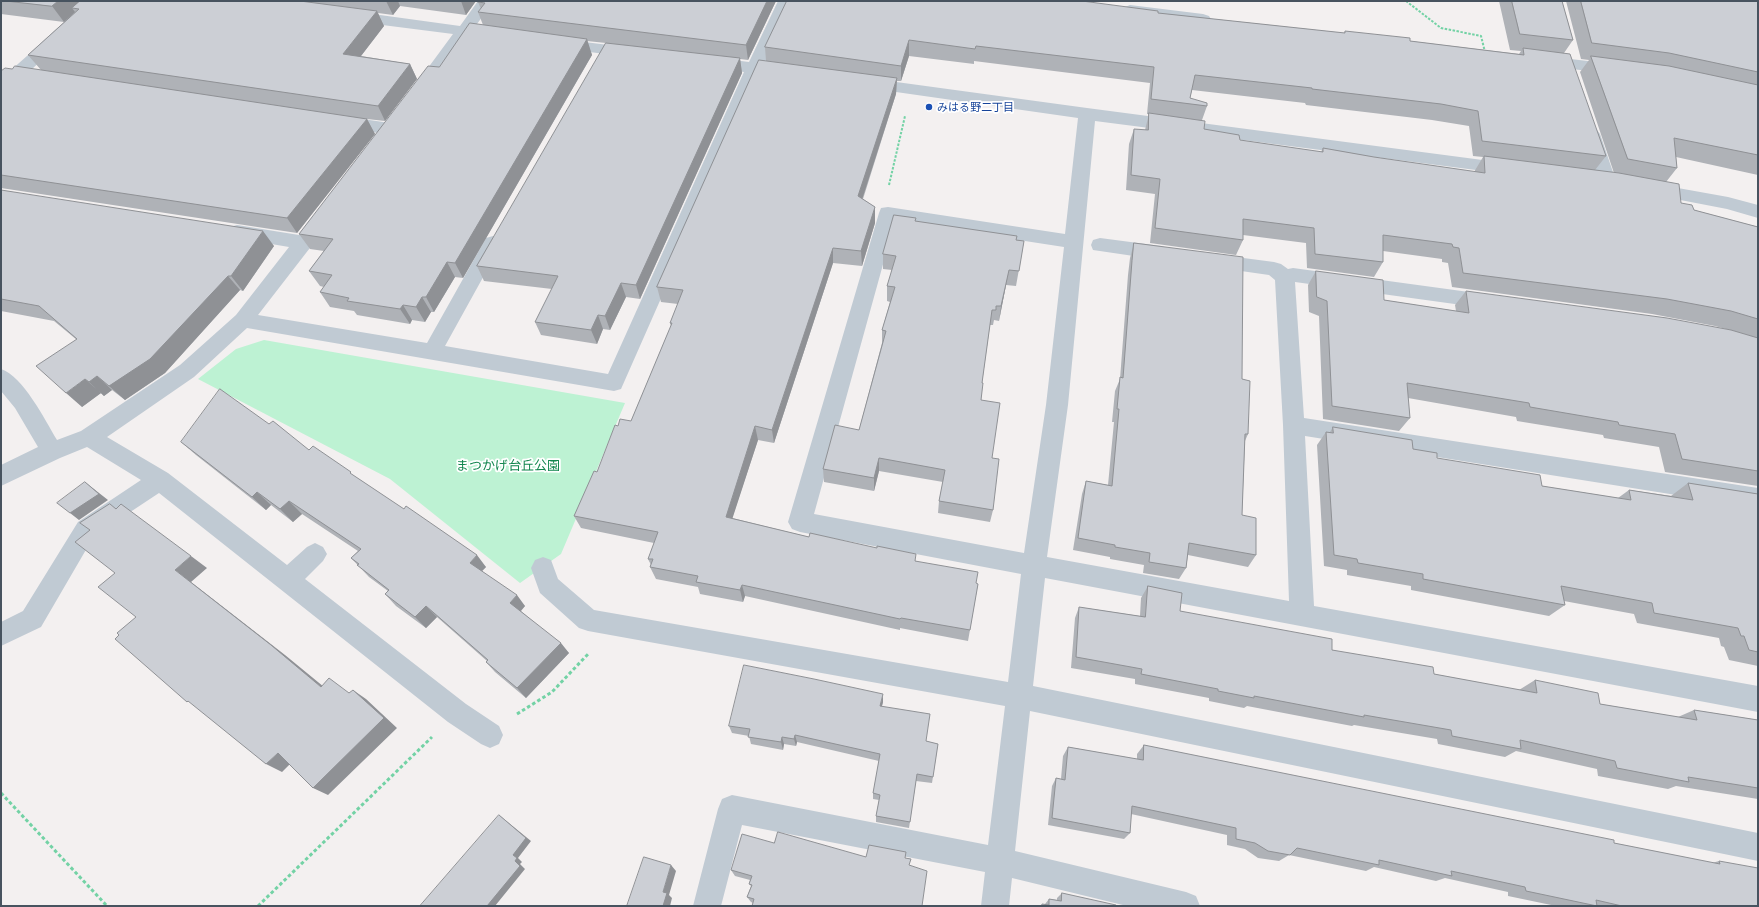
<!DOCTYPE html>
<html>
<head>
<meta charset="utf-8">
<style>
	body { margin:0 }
	#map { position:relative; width:1759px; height:907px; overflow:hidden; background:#f3f0f0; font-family:"Exo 2",sans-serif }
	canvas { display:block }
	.frame { position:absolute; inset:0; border:2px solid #47535f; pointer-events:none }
</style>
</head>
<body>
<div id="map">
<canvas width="1759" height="907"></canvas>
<div class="frame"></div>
</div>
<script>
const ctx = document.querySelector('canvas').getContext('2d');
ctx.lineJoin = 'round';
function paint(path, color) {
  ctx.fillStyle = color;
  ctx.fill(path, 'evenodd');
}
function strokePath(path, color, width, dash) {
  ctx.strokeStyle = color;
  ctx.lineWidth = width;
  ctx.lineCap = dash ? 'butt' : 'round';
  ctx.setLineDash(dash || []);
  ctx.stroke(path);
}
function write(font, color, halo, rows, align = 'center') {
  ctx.font = font + ' "Exo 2","Noto Sans JP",sans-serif';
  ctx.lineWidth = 3.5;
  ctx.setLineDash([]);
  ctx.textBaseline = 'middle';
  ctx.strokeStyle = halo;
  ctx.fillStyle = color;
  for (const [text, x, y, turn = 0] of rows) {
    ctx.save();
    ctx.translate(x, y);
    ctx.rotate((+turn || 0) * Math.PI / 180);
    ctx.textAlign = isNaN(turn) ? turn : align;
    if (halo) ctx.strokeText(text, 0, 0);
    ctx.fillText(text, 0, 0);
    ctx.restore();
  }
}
paint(new Path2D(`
	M264,340L625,403L561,554L520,583L390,479L198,379L236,349Z`), '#bdf2d3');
strokePath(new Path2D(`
	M1406,1L1441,28L1481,36L1485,52
	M889,185L905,116`), '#73d2a5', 2, [2.5, 1.5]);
strokePath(new Path2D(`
	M517,714L552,692L589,653
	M1,793L107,906
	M258,906L432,737`), '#73d2a5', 3, [3.5, 2.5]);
paint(new Path2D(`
	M89,1H106L7,92L1,93V79Z
	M478,1H494L474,28L500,32L502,35L500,38L494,40L468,36L425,95L419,96L413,95L411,91L453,34L351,21L346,19L343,16L346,13L351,11L460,26Z
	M778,1H794L764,64L791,68L793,72L791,76L785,77L760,74L621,389L614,391L247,328L194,377L107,437L168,473L287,565L307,547L315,543L323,547L327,554L323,561L305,579L466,704L499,726L503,735L499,744L490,748L481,744L448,722L159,493L94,536L41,627L1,646V622L23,611L78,522L141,480L87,447L60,458L1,486V465L38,447L15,408L1,391V369C23,376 45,420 57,440L81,431L180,365L236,315L289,247L230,237L228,232L230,227L237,225L299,235C308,224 314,208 330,212L332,217L330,222L258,315L427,343L486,238L493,236L500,238L502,243L445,346L608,374L744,72L704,66L702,62L704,58L710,57L749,62Z
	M1130,5L1203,14L1209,16L1211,19L1209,22L1203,24L1125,13L1122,10L1125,7Z
	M560,39L633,48L639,50L641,53L639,56L633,58L554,47L552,44L554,41Z
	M1544,56L1614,64L1620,65L1622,69L1620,73L1614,74L1538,65L1536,61L1538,57Z
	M867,78L1087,108L1513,164L1516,168L1513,172L1507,174L1095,121L1068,405L1047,557L1289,601L1283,425L1275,280L1269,275L1206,266L1203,261L1206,256L1213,254L1274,262L1281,264L1288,269L1293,268L1491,295L1498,297L1501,302L1498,307L1491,309L1295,282L1304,418L1758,488V508L1305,436L1314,606L1758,686V712L1045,578L1033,686L1758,833V861L1030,711L1015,851L1186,892L1196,896L1200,906H1127L1012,878L1009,906H981L985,872L742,825L721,906H693L718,809L722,799L732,795L988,845L1005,706L588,631L579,628L540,593L531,568L535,560L543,557L551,560L558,579L594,610L1008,682L1021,574L800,532L792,529L788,522L879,213L881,208L888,207L1065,234L1078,118L861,87L859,83L861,79ZM895,221L1064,247L1046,405L1024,553L814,514Z
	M342,116L390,123L396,125L399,129L396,133L390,135L336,126L333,122L336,118Z
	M1591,128L1597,130L1600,134L1616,181L1613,185L1607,187L1601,185L1598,181L1582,134L1585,130Z
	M1650,183L1728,197L1758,205V218L1727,209L1644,193L1641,189L1644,185Z
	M1100,238L1161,246L1168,248L1171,253L1168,258L1161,260L1093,250L1091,245L1093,240Z`), '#c0cad3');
paint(new Path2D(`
	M1,1H476L466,15L400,6L393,15L378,13L384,26L361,56L410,64L417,79L385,121L367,119L375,134L297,233L1,188V71L12,69L41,70L28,55L75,12L64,22L1,14Z
	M479,1H776L748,60L740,59L742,73L640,299L626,297L610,330L603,329L597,344L541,335L535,322L552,289L484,281L477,266L606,43L587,41L592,55L463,278L455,277L434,312H431L425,322L412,320L410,324L357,315L354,311L330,307L320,292L324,287L320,286L309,271L324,251L310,249L299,234L439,67L483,25L478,12L481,9L478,2Z
	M1499,1H1562L1573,40L1564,53L1606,156L1595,170L1614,173L1580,72L1589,60L1581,59L1566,1H1758V175L1676,157L1677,168L1666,182L1681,203L1694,210L1758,227V486L1665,472L1659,447L1604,438L1603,435L1517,421L1516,417L1408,398L1410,418L1399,431L1323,419L1319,316L1309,312L1308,285L1316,271L1384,300L1456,311L1455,305L1466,291L1754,337L1715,326L1652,314L1452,287L1448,263L1442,262V259L1383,251V262L1374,277L1307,268L1306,243L1243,235V240L1236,255L1150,243L1155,194L1126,190L1129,144L1134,129L1145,130L1149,114H1147L1150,83L974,61V64L909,56L901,81H897L896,94L863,199L875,207V223L862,266L833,263L774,443L758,440L732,518L809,537L916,561L978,584L968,641L900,628V630L745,596L743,602L700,594L698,587L656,579L650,567L651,565L648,559L654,543L581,528L574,516L597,472L618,426L631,421L671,326L670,323L678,304L661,302L657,287L766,61L765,47L1158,13L1344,33L1345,31L1410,41L1519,54L1521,51L1510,50ZM1192,90L1305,103L1306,105L1432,120L1469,126L1473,156L1483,157L1474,172L1374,157L1323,148L1321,152L1240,140L1204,129L1202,120L1207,106L1190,98Z
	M1,190L274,246L243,291L240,290L165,373L125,400L112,390L104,396L101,393L82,407L77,340L54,321L1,311Z
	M916,218L915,221L1024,241L1016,286L1006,285L999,321L994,320L993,325H990L982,383L981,400L992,458L993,510L990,522L938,513L939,501L943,482L879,471L874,491L824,482L823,469L859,430L882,343V330L890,302L887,301V286L892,270L883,269V254Z
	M1134,243L1242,379L1248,434L1245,441L1242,515L1256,555L1248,567L1188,555L1186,568L1179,579L1143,573L1144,565L1110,559V557L1073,550L1082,494L1086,481L1108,485L1114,422H1112L1115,391L1120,379L1128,275L1130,258Z
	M269,424L309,450L354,476L486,567L482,571L525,606L521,611L569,653L526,698L495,672L486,662L487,661L437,617L426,628L396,606L385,594L388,591L369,577L351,558L358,551L302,514L293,522L271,505L266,510L196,455L181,442Z
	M1333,427L1413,449L1437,458L1542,486L1618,498L1629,490L1672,496H1671L1688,483L1758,494V666L1729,660L1724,647L1721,646L1719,638L1637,623L1634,614L1564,601L1565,605L1549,616L1411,590V586L1347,575V570L1324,566L1317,445L1326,432H1330Z
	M1148,586L1180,611L1332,650L1434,674L1519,690L1535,680L1600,704L1678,717L1694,710L1758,720V800V799L1676,786L1668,789L1598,776L1597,769L1516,751L1505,757L1438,744L1437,739L1354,725L1352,726L1247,706L1244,708L1209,701V698L1135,684V679L1071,668L1075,618L1079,607L1140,616L1141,598Z
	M883,702L882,706L926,741L938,744L932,783L916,781L909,828L876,822V816L879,800L873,799V793L879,761L797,742L796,746L784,744L783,750L751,744L749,736L732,733L729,726Z
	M1144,745L1614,843L1712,863L1719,861L1758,906H1556L1508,896V892L1445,878L1436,881L1374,867L1366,871L1289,855L1279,861L1258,858L1245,849L1227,845V835L1131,814L1130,833L1124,839L1048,825L1052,786L1056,778L1061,779L1063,756L1068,747L1137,759V754Z
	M906,852L753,903L751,902L747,897L751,886L749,884L750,880L735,876L731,870L866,857Z
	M1062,893L1116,906H1040L1042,904H1045L1049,899L1057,900V898Z`), '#afb2b7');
paint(new Path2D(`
	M58,1H87L72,8L75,12L64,22L52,6Z
	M386,1H398L400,6L393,15Z
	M461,1H476L466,15Z
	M767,1H776L748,60L746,45Z
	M377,11L384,26L351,69L343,54Z
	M587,39L592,55L463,278L455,263Z
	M909,40V56L901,81V66Z
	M740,58L742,73L640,299L636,285Z
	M410,64L417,79L385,121L378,106Z
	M897,78L896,94L858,212V196Z
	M367,119L375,134L297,233L287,218Z
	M875,207V223L862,266L861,251Z
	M263,231L274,246L243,291L231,276Z
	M833,248V263L774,443L772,430Z
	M447,262L455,277L434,312L426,297Z
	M1009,270L1006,285L999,321L1001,306Z
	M228,276L240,290L165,373L125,400L109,386Z
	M621,283L626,297L610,330L605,316Z
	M422,297L431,312L425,322L416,307Z
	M403,305L412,320L410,324L400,309Z
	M598,315L603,329L597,344L591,330Z
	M97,376L112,390L104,396L89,382Z
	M85,379L101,393L82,407L66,393Z
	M755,426L758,440L729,529L726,517Z
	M879,458V471L874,491V478Z
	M85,482L108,500L79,520L70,513Z
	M257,492L271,505L266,510L252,497Z
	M289,501L302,514L293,522L280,509Z
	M477,555L486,567L479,574L470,563Z
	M191,556L207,568L191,582L285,655L335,696L321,687L175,570Z
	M742,585L745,596L743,602L740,590Z
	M517,595L525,606L518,614L510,603Z
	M426,606L437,617L426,628L415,617Z
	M561,643L569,653L526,698L517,688Z
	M353,690L366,699L397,728L328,795L313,788Z
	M883,694V702L880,713V706Z
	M795,735L797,742L796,746L794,739Z
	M782,737L784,744L783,750L781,742Z
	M278,753L293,761L282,772L266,764Z
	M499,815L531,841L518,858L522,862L520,864L525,869L495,906H487L515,861Z
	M671,865L676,871L669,895L672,898L670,906H663V892Z`), '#8f9195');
const building = new Path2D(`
	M6,1H58L52,6Z
	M80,1H300L377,11L343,54L410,64L378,106L28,55L79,9L72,8Z
	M479,1H767L746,45L478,12L485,3L478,2Z
	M787,1H1082L1158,11V13L1345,33V31L1410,38V41L1524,55L1523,48L1570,54L1606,156L1482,141L1478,111L1441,104L1312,89V88L1195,75L1190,98L1207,103V106L1151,99L1154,67L976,46L975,49L909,40L901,66L765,47Z
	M1512,1H1562L1573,40L1520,34Z
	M1581,1H1758V72L1669,53L1592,43Z
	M470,23L587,39L455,263L447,262L426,297H422L416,307L403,305L400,309L347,301L349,298L320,292L332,275L309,271L333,239L299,234L428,66L439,67Z
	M606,43L740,58L636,285L621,283L605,316L598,315L591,330L535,322L558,276L477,266Z
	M1591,56L1669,66L1758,85V155L1674,138L1677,168L1628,159Z
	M759,60L897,78L858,196L875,207L861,251L833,248L772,430L755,426L726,517L809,537L810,533L877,548V546L916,554L915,561L978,572L976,583L978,584L970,630L901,618L900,619L742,585L740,590L696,582L698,576L650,567L653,559H648L658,532L574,516L594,471L597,472L615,425L618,426L620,419L631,421L672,323H670L683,290L657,287Z
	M15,66L367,119L287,218L1,175V71L5,68L12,69Z
	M1149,113L1205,121L1204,129L1239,135L1240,140L1323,152V148L1374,157L1485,173L1484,156L1619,173L1679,184L1681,203L1692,205L1694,210L1758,227V319L1731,311L1667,299L1463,273L1459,248L1453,247L1452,244L1383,235V262L1315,254L1314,228L1243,219V240L1155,228L1160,179L1131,175L1134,129L1148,130Z
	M1,190L263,231L231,276H228L150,359L109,386L97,376L89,382L85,379L66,393L36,366L77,339L39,306L1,299Z
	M894,215L916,218L915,221L1017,236L1016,240L1024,241L1019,271L1009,270L1001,306H996V310H992L982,383H983L981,400L1000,403L992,458L999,459L993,510L939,501L945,470L879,458L874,478L823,469L835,425L859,430L886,331L882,330L895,287L887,286L896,256L883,254Z
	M1134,243L1243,257L1242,379L1250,381L1248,434H1245L1242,515L1256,518V555L1189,543L1186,568L1149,562L1150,553L1115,547V545L1078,538L1086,481L1112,486L1119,409H1117L1120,377L1123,378L1132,261Z
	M1316,271L1383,280L1384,300L1469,313L1466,291L1667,318L1731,330L1758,338V471L1682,459L1675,434L1619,425L1618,422L1530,407L1529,403L1407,383L1410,418L1332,406L1327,301L1317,297Z
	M220,389L269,424L273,421L309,450L313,446L351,472L350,473L404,509L406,506L477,555L470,563L517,595L510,603L561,643L517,688L486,662L488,660L426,606L415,617L385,594L389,590L357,565L359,564L351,558L361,549L289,501L280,509L257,492L252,497L181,442Z
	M1333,427L1412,440L1413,449L1437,453V458L1540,475L1542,486L1631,500L1629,490L1693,500L1688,483L1758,494V652L1749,650L1744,636H1741L1738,628L1654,613L1652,603L1561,586L1565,605L1423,579V574L1358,563L1357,559L1334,555L1326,432L1333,433Z
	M85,482L99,494L70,513L57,503Z
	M110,504L116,509L121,504L191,556L175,570L271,645L321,687L329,678L349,693L353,690L384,718L313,788L278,753L266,764L188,701L187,702L115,639L119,635L117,633L136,617L98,587L115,573L75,542L90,530L80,523Z
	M1148,586L1182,593L1180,611L1332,639V650L1433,667L1434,674L1537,693L1535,680L1598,693L1600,704L1697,720L1694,710L1758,720V788L1688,777L1689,782L1617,768L1615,761L1520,740L1521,749L1452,736L1451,730L1364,715V717L1254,696V698L1218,691V689L1141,674L1142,669L1076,657L1079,607L1145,617Z
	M744,665L814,679L883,694L880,706L930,714L926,741L938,744L933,777L917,774L910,822L876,816L880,795L873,793L880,754L795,735L794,739L782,737L781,742L748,737L750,729L729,726Z
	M1144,745L1614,840V843L1720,864L1719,861L1758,868V906H1622L1596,900L1597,906L1526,891L1525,887L1451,871L1452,876L1379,860V865L1297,848L1290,855L1268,851L1255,843L1236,839V828L1132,806L1130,833L1052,818L1056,778L1065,780L1068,747L1143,760Z
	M499,815L526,838L513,855L517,858L515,861L520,866L487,906H420Z
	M778,832L866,857L869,845L906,852L905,858L911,859L909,865L927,871L922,906H752L754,899L747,897L752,885L749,884L752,876L731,870L742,834L774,843Z
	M644,857L671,865L663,892L667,893L663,906H627Z
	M1062,893L1116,905V906H1042V904L1049,905V899L1061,901Z`);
paint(building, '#cccfd5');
strokePath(building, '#8f9195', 1);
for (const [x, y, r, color] of [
	[929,107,4,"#1a4fb4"]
]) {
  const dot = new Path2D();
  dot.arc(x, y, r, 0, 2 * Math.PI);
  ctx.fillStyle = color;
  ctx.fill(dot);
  strokePath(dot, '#fff', 1.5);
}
write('11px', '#164399', '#fff', [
	["みはる野二丁目",937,107]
], 'left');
write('13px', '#12864e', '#fff', [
	["まつかげ台丘公園",508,466]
]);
</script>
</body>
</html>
